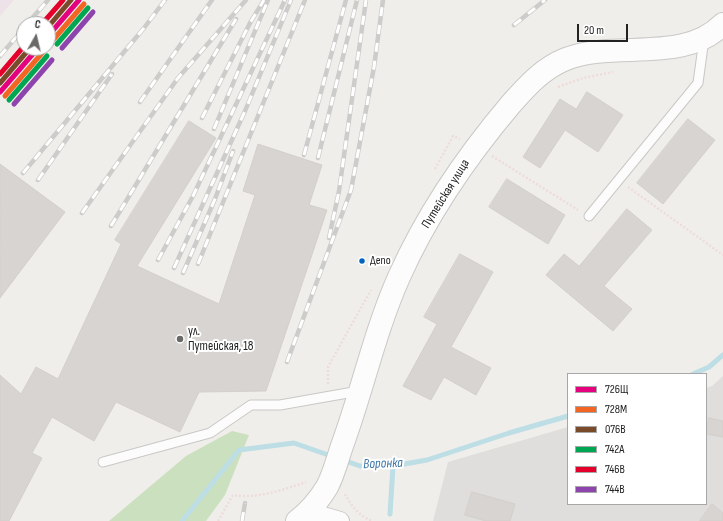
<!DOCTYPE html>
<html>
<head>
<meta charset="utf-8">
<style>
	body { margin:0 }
	#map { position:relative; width:723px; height:521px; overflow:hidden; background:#f0eeea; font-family:"Sofia Sans Condensed",sans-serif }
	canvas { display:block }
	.legend { position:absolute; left:567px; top:373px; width:140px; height:132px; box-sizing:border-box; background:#fff; border:1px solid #a7a7a7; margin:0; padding:5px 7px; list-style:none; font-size:12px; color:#222 }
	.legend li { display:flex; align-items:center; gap:8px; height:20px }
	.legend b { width:20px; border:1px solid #a7a7a7 }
	.north { position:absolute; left:16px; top:16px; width:40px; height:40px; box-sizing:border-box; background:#fff; border:1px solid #a7a7a7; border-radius:50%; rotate:8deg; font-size:11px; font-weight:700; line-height:16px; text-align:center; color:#222 }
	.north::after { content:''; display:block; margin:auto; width:14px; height:18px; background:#6a6968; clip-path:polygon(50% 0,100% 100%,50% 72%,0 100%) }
	.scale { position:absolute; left:577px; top:24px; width:51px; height:18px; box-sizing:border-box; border:2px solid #222; border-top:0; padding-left:5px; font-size:12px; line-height:14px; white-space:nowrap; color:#222; -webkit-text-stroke:3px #fff; paint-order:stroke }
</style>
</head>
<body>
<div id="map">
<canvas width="723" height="521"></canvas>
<ul class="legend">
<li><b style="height:5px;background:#e5007d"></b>726Щ</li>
<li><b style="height:5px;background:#f26522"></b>728М</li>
<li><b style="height:5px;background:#7a4b2a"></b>076В</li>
<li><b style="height:5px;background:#00a651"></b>742А</li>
<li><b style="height:5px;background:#e4002b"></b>746В</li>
<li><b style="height:5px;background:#8e44ad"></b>744В</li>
</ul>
<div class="north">С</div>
<div class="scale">20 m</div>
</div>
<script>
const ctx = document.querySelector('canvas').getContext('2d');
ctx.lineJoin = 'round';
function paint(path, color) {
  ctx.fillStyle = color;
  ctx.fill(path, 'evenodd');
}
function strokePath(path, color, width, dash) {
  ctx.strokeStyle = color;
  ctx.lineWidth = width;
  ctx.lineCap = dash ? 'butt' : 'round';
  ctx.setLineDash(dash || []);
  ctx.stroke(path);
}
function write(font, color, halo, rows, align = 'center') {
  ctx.font = font + ' "Sofia Sans Condensed",sans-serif';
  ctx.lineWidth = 4;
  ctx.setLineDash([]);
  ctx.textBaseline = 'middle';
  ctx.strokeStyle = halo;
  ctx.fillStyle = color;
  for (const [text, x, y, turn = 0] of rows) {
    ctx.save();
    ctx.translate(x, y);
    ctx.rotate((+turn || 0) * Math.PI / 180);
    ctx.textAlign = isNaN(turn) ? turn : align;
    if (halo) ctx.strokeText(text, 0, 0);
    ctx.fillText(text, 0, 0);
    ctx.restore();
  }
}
paint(new Path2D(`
	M723,376V521H433L448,462L568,427V504H706V388L712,386Z`), '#dfdedc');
paint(new Path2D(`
	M0,0H14L0,16Z`), '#eee2e9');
paint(new Path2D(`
	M232,431L249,435L225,495L206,521H109L186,456Z`), '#cbe0be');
strokePath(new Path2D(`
	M693,374L709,367L723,355
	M343,460L360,466H393L427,460L509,433L568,416
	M390,514L393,466
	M182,521L239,450L294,443L334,457`), '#bcdee4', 5);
const building = new Path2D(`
	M587,92L623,115L598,152L565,130L540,168L523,157L560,99L576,109Z
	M688,119L715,140L663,204L637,183Z
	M189,121L216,138L137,266L219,304L255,195L243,191L258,144L322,165L309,205L327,210L266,391L199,392L180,432L116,402L94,441L52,417L32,453L42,458L9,521H0V375L21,394L36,367L58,379L121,244L115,240Z
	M0,164L65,212L0,298Z
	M507,179L565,215L548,244L489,207Z
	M627,209L652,230L604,286L632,309L613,331L546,275L564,254L579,266Z
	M460,254L493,272L451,347L491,368L476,395L444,377L431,400L403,386L437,324L424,317Z
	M709,418L723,421V437L706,434Z
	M472,492L515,504L510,521H486L465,515Z
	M712,504L723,513V521H700Z`);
paint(building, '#d7d4d1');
strokePath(building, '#d3cfcb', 1);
const service = new Path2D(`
	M589,216L698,83L704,39
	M103,462L210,433L251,405H280L359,391`);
const minor = new Path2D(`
	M309,512L340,521`);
const tertiary = new Path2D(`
	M297,521C309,512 319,500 327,487C334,474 338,457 343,443C363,388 375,331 399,277C427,214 467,156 511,104C527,86 543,68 566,59C615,40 684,64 723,24`);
strokePath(service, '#c9c8c6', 11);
strokePath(minor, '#c9c8c6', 20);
strokePath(tertiary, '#c9c8c6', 24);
strokePath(new Path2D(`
	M558,87L583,78L613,72
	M492,156L578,210
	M435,169L453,136L460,139
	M628,187L723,255
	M328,384V367L371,290
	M345,494C351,506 360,517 373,521
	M218,521L233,495C257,499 283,490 306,482`), '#eddcda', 2.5, [2, 2]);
strokePath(service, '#fdfcfc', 9);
strokePath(minor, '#fdfcfc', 18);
strokePath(tertiary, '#fdfcfc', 22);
const rail = new Path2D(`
	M27,24L48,0
	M514,25L545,0
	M0,56L24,28
	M140,102L212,0
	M202,118L250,23L264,0
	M214,129L268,0
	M304,155L346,0
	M318,158L357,0
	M23,173L144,28L165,0
	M38,180L112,74
	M82,213L178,78L246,0
	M111,226L236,19
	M329,238L339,191L366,0
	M158,260L193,196L285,0
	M198,264L305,0
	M174,268L245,111L291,0
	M183,273L215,199L233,151
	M287,362L351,190L374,67L383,0
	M242,521L245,503`);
strokePath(rail, '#cccccb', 4.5);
strokePath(rail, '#fff', 3, [9]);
strokePath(new Path2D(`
	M48,36L79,0
	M0,92L38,48`), '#e5007d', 5);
strokePath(new Path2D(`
	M53,40L84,4
	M5,96L43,52`), '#f26522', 5);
strokePath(new Path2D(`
	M48,27L71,0
	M0,83L30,48`), '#7a4b2a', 5);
strokePath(new Path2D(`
	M57,44L88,8
	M9,100L47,56`), '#00a651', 5);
strokePath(new Path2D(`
	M42,24L63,0
	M0,74L24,46`), '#e4002b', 5);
strokePath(new Path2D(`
	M62,48L93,12
	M14,104L52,60`), '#8e44ad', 5);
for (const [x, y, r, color] of [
	[362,261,3.5,"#0065bd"],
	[180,339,4,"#6a6968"]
]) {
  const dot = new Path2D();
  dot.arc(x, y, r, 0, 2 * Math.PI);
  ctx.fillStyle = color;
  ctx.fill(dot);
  strokePath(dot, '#fff', 1.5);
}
write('12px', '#222', '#fff', [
	["Депо",370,261]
], 'left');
write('13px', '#222', '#fff', [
	["Путейская улица",446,194,-58]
]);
write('13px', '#222', '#fff', [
	["ул.",188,332],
	["Путейская, 18",188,347]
], 'left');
write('italic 14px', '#4178a9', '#fff', [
	["Воронка",383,464,-2]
]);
</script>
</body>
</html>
